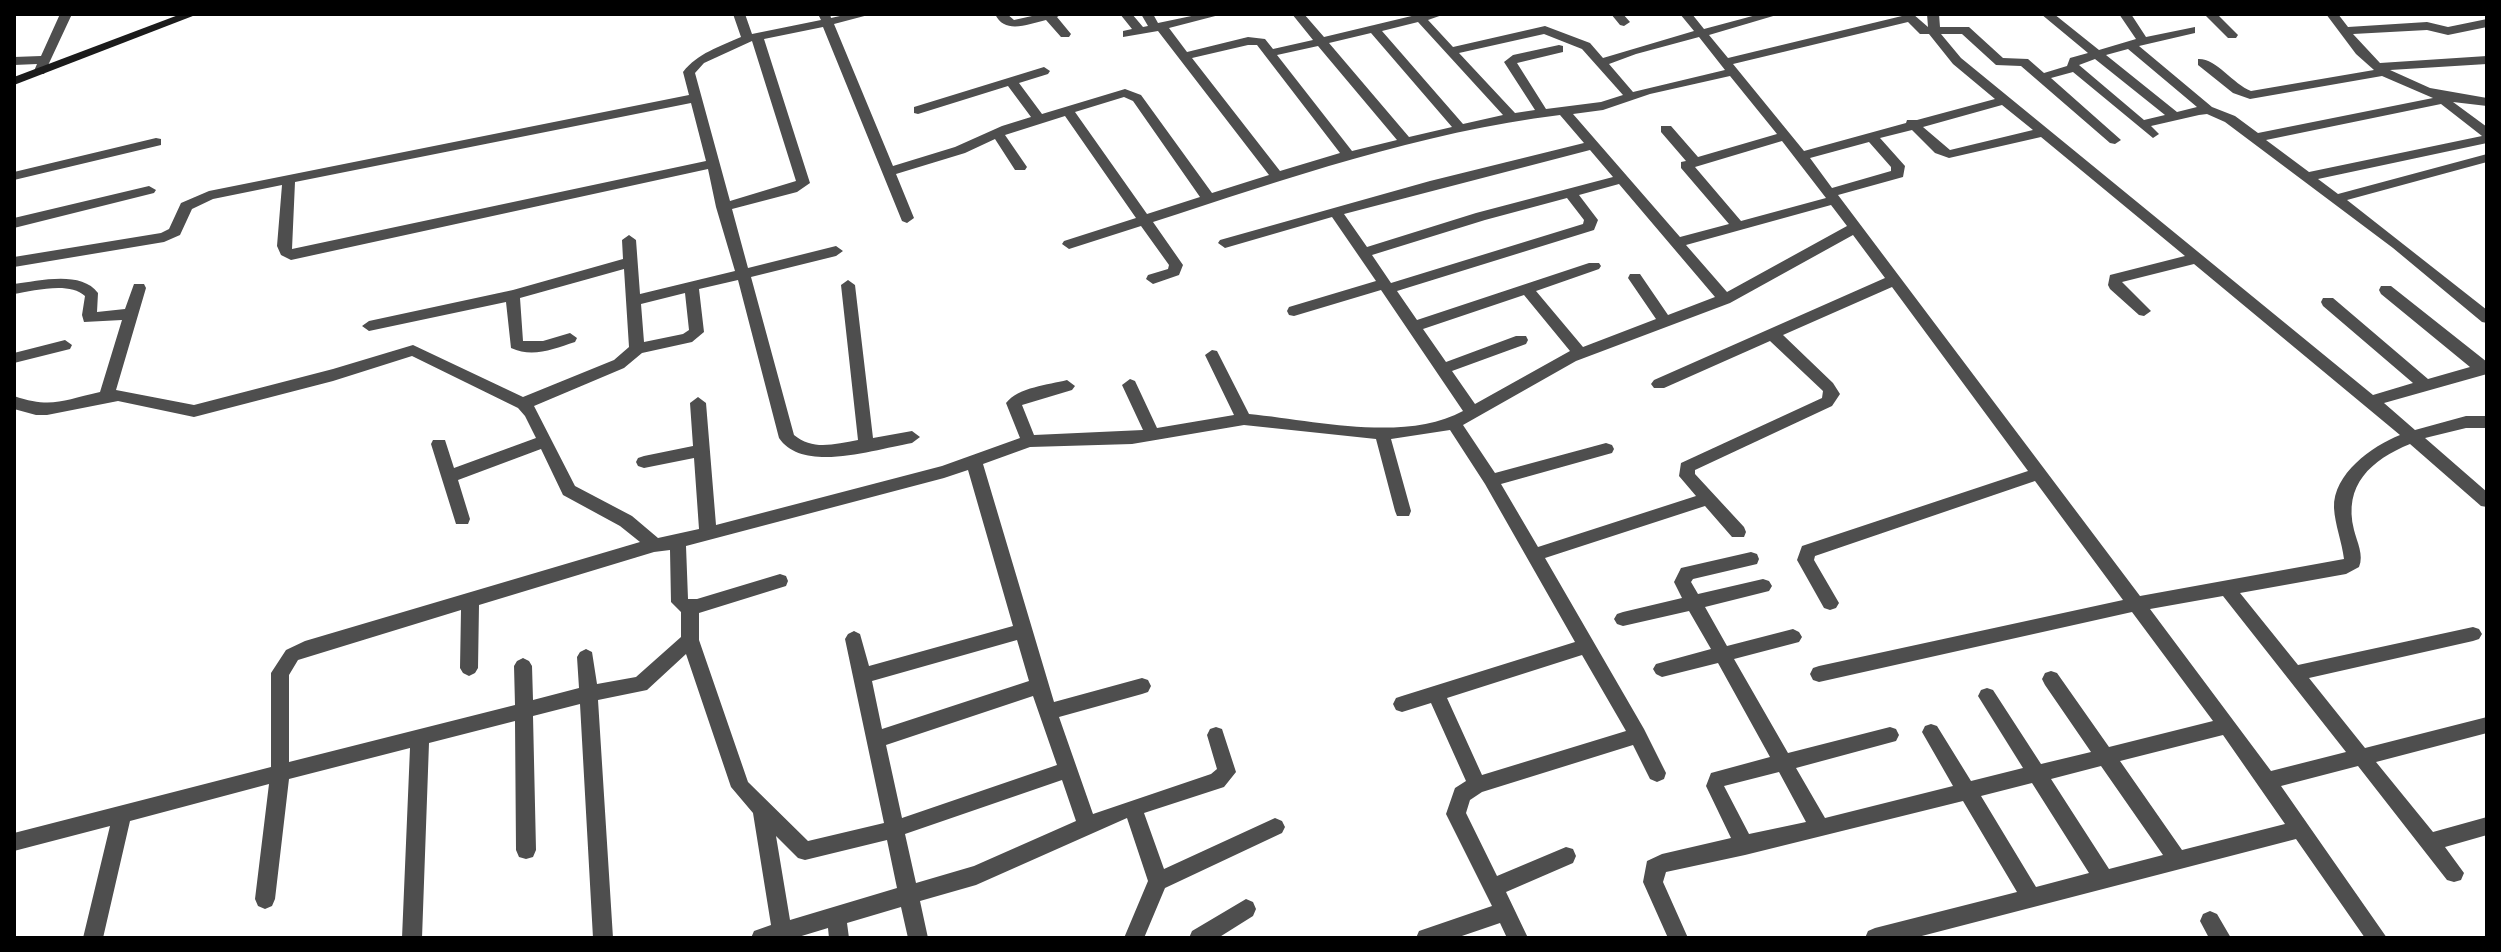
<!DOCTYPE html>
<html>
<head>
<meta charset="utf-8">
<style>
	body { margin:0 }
	#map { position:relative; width:2501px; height:952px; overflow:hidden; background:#fff; font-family:"Exo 2",sans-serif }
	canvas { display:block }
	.frame { position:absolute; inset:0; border:16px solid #000; pointer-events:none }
</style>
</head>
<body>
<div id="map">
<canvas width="2501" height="952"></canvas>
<div class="frame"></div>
</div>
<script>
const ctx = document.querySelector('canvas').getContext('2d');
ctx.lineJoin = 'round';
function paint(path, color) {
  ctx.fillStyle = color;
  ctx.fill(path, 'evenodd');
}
paint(new Path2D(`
	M60,14H72L44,74H36L34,71L37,64L14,65V57L41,56Z
	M733,14H745L752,34L821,20L818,14H830L831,18L849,14H872L834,24L893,166L955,147L1002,126L1031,117L1008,86L918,114L914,113V107L1044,67L1050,71L1048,74L1019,83L1042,114L1125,89L1141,95L1212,193L1269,175L1158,31L1123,37V31L1132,29L1120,14H1132L1143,27L1148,26L1141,14H1153L1158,23L1201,14H1223L1169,28L1187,52L1248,37L1265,39L1273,49L1313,40L1292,14H1304L1324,37L1420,14H1445L1428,20L1453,47L1545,26L1590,43L1603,58L1694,31L1680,14H1692L1704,29L1760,14H1780L1709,35L1728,58L1902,16L1900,14H1913L1928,27L1927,14H1939L1940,27H1969L2003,58L2028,59L2044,73L2067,66L2070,58L2088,53L2041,14H2054L2099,50L2136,39L2119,14H2131L2146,37L2195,27V33L2139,46L2212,107L2235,116L2258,133L2433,98L2382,76L2250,99L2233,93L2198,65V59C2216,58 2233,84 2251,91L2374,70L2356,54L2326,14H2338L2348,27L2427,22L2448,27L2487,19V27L2448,35L2427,30L2353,34L2380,63L2487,56V64L2390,70L2430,88L2487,98V106L2453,102L2487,127V143L2318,179L2338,194L2487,154V162L2347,200L2487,310V323L2482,322L2393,248L2225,122L2207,114L2199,115L2151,126L2159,134L2153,138L2073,72L2051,78L2121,140L2115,144L2110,143L2021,66L1996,65L1962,34H1941L1961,58L2373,395L2413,383L2323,306L2321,302L2323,298H2333L2428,379L2470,367L2381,294L2379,290L2381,286H2391L2487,362V374L2384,403L2415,430L2466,416H2487V428H2466L2425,438L2487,492V507L2481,506L2410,444C2371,460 2343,485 2354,530C2357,542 2364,555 2359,567L2346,574L2240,593L2298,665L2473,627L2479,629L2482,634L2479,639L2473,641L2309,678L2365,748L2487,717V733L2376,762L2433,832L2487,817V835L2445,847L2464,873L2461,880L2454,882L2447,880L2358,766L2281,786L2387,938H2365L2296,839L1914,938H1865L1868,931L1875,928L2017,892L1963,801L1745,855L1666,872L1663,882L1688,938H1668L1643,882L1647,861L1662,854L1731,838L1706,786L1711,773L1770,757L1718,663L1662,677L1656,674L1653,669L1656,664L1711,649L1689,611L1623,626L1617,624L1614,619L1617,614L1623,612L1682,598L1674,582L1681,568L1751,552L1757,554L1759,559L1757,564L1693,579L1691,582L1698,594L1763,579L1769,581L1772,586L1769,591L1705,607L1727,646L1793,629L1799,632L1802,637L1799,642L1734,659L1788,753L1890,727L1896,729L1899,735L1896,741L1796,768L1825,818L1953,786L1922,732L1925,726L1931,724L1937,726L1971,781L2023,768L1978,696L1981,690L1987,688L1993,690L2041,764L2091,752L2045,685L2042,679L2045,673L2051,671L2057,673L2109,747L2213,721L2132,612L1819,682L1813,680L1810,674L1813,668L1819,666L2123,600L2035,481L1815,556L1814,560L1839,603L1836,608L1830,610L1824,608L1797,560L1802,546L2028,471L1892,287L1783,335L1833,383L1840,394L1832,406L1695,470V474L1744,527L1746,532L1744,537H1732L1705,506L1545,558L1644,729L1666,773L1664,779L1657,782L1650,779L1633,745L1482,792L1470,800L1466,813L1497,876L1566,847L1573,849L1576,856L1573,863L1506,892L1528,938H1507L1500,923L1456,938H1416L1419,931L1492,906L1446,814L1455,788L1466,781L1431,703L1402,712L1396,710L1393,704L1396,698L1402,696L1575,642L1485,484L1450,430L1391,439L1411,511L1409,516H1397L1395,511L1376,439L1244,425L1132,444L1030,447L983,464L1054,702L1142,678L1148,680L1151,686L1148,692L1142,694L1059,717L1093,814L1211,774L1217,769L1207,735L1210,729L1216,727L1222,729L1236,772L1224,787L1144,813L1164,869L1275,818L1282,821L1285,827L1282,833L1165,888L1144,938H1124L1148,881L1127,818L976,885L920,901L928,938H908L901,907L847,923L849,938H829L828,928L795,938H751L754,931L771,925L753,813L731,787L686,654L647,690L598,700L613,938H593L580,704L533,716L536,850L533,857L526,859L519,857L516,850L515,721L429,743L422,938H402L410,748L289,779L275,899L272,906L265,909L258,906L255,899L269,784L130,821L103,938H83L110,826L14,851V833L271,767V673L286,650L305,641L640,542L620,526L563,495L541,449L458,480L470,519L468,524H456L431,444L433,440H445L454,468L536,438L525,416L518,408L412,356L333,381L194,417L118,401L47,415H36L14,409V396C52,409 63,400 100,392L122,320L84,322L82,315L85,296C69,281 33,291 14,294V284C39,281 81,270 98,293L97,312L125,309L134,284H144L146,288L116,390L194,405L333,369L413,345L523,397L614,360L629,347L624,269L520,298L523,341H543L570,333L577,338L575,342C553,349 533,358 511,348L506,302L369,331L362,326L369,321L513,290L623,259L622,240L629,235L636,240L640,294L735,271L716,207L708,169L291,260L281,255L277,246L282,185L213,199L192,209L180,235L164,242L14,267V257L161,233L169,229L181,203L209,191L689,95L683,72C698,53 719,47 741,37ZM1418,22L1503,115L1463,124L1382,31ZM1908,22L1920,34H1929L1953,64L1995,99L1917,120H1907L1906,123L1804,151L1733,64ZM823,27L902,221L907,223L914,218L896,174L965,153L995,139L1015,170H1025L1027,167L1005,135L1065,116L1136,218L1064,241L1062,244L1069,249L1141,226L1169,265L1168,269L1148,275L1146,279L1153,284L1179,275L1183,265L1153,222C1286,179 1421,132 1560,115L1584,143L1430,181L1220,240L1218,243L1225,248L1332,217L1376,281L1289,307L1287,311L1289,315L1294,316L1381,290L1463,411C1405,443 1312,420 1249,414L1217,351L1212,350L1205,355L1234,415L1157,428L1135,381L1130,379L1122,385L1143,430L1034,435L1022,405L1072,390L1075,386L1067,380C1048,385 1019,387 1006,403L1020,438L942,466L716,525L706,403L698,397L690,403L693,446L644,456L638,458L636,462L638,466L644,468L694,458L699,529L658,538L632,516L575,486L534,406L624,368L642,353L692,342L704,332L699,289L738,280L779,438C803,474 876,449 912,443L920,437L912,431L873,438L855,285L848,280L841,285L858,440C835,444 813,451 794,435L751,277L836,256L843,251L836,246L748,268L732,209L797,192L810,183L764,39ZM1371,33L1452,127L1409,137L1329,43ZM1544,34L1582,49L1623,95L1601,102L1546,109L1517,63L1563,52V46L1559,45L1513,55L1504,62L1535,110L1515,113L1459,53ZM1699,37L1725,70L1633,92L1609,64L1636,54ZM752,41L796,181L730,201L695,73L704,63ZM1248,45H1257L1340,153L1280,171L1192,58ZM1318,46L1397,140L1352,151L1277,55ZM2128,49L2197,107L2177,112L2106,55ZM2095,59L2165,115L2144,120L2079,65ZM1730,76L1777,134L1698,157L1671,126H1661V132L1686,161L1681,162V168L1729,224L1680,237L1573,114L1603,110L1650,94ZM1124,97L1133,101L1200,197L1147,214L1075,112ZM691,103L706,161L292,249L295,182ZM2441,104L2482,136L2309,172L2266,140ZM2002,105L2033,130L1950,150L1923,127ZM1912,130L1935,153L1949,158L2041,137L2185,256L2110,275L2108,285L2110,289L2139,315L2144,316L2151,311L2122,282L2194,264L2400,435C2372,446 2333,474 2334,508C2335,525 2342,542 2344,559L2140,596L1838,195L1903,177L1905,166L1880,138ZM1782,141L1826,198L1741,221L1695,167ZM1869,142L1891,167V171L1832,188L1810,158ZM1590,150L1613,177L1476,213L1367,247L1344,214ZM1619,184L1715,297L1668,315L1640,274H1630L1628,278L1656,319L1583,347L1536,291L1599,269L1601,266L1599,263H1589L1417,320L1397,291L1594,230L1598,220L1579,195ZM1567,198L1584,220L1583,224L1391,283L1372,255L1485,220ZM1831,205L1847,226L1727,292L1686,245ZM1853,235L1885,278L1654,380L1651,384L1654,388H1664L1770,341L1823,391L1822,398L1681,463L1679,476L1696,496L1538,547L1501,484L1612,453L1614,449L1612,445L1606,443L1495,473L1463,425L1576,361L1730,303ZM685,293L689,330L683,334L644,342L641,304ZM1524,295L1570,351L1475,404L1452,371L1526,344L1528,340L1526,336H1516L1446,362L1423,329ZM968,470L1013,626L869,666L860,634L854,631L848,634L845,639L884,823L808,841L748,782L699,640V613L786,586L788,581L786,576L780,574L697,599H688L686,546L944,478ZM670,550L671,602L681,612V637L636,677L597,684L592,652L586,649L580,652L577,657L579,688L533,700L532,666L529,661L523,658L517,661L514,666L515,705L289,762V675L298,660L461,610L460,668L463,673L469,676L475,673L478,668L479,605L654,552ZM2223,596L2346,752L2271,771L2150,609ZM1017,640L1029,681L882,729L872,681ZM1582,655L1626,731L1482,775L1447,698ZM1033,696L1057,765L902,818L886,745ZM2223,735L2285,824L2182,850L2120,761ZM2101,766L2163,855L2109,869L2051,779ZM1779,772L1806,822L1749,834L1724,786ZM1062,780L1076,821L974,866L916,883L905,834ZM2032,783L2089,873L2036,887L1981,796ZM776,836L798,858L805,860L887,840L897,888L790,920Z
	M995,14H1007L1014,20L1041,14H1062L1057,17L1071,34L1069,37H1061L1046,20C1028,24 1005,35 995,14Z
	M1611,14H1623L1630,22L1624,26L1620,25Z
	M2204,14H2217L2238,35L2236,38H2228Z
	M156,138L161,139V145L14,180V172Z
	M149,186L156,190L154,193L14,228V218Z
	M65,340L72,345L70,349L14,363V353Z
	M1246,899L1253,902L1256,909L1253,916L1218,938H1189L1192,931Z
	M2210,911L2217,914L2231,938H2209L2200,921L2203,914Z`), '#4e4e4e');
paint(new Path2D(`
	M181,14H198L14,85V77Z`), '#1b1b1b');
</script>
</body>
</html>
